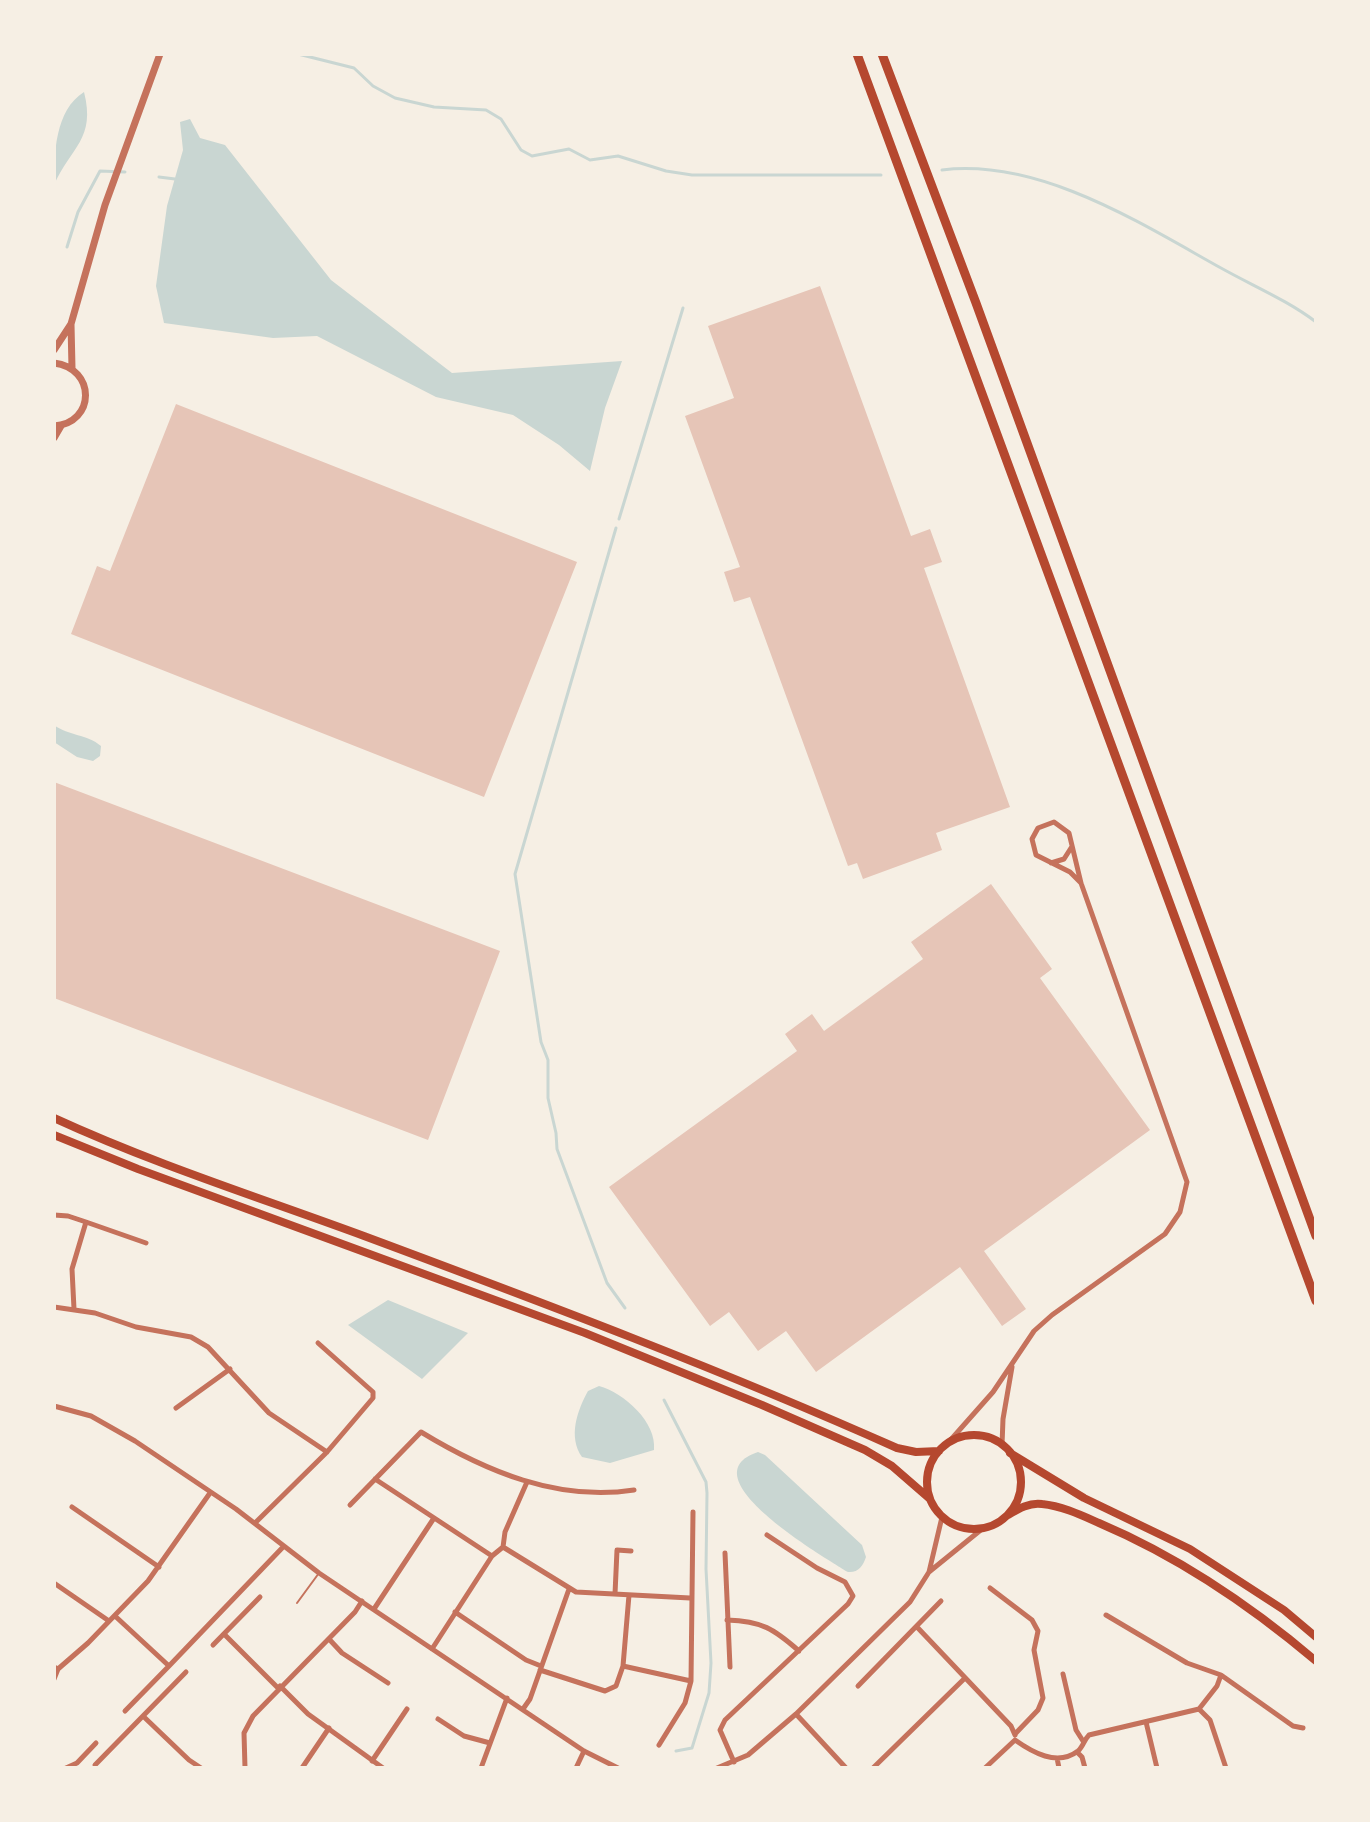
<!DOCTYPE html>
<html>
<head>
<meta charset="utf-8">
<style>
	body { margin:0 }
	#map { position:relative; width:1370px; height:1822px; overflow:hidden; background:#f6efe4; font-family:"Exo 2",sans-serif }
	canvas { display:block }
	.frame { position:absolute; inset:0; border:56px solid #f6efe4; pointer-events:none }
</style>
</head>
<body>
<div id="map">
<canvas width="1370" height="1822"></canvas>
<div class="frame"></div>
</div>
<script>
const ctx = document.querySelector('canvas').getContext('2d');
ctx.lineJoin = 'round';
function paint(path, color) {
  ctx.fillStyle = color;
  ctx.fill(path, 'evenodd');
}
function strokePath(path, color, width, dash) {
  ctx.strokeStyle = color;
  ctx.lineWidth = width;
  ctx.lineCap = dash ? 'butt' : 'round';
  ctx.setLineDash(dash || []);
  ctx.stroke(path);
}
paint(new Path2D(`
	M84,92C96,139 71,147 54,185C54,154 55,110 84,92Z
	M190,119L200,138L225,145L331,280L452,373L622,361L605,408L590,471L559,445L513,415L436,397L317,336L273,338L164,323L156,286L167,206L183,150L180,122Z
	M54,725C69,736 87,734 101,746L100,756L93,761L77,757L54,742Z
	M388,1300L468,1333L422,1379L348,1325Z
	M599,1386C624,1393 657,1422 654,1450L610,1463L582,1457C568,1437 577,1411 588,1391Z
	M758,1452L765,1455L862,1545L866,1557C863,1566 858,1573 848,1572C824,1557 685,1476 758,1452Z`), '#c9d6d2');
strokePath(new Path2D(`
	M298,54L354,68L373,86L395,98L434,107L486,110L501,119L521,150L532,156L569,149L590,160L618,156L666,171L692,175H881
	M942,170C1039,158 1140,223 1221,268C1253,286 1287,300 1316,322
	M159,177L175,179
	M67,247L78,212L100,171L125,172
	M619,519L683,308
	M616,528L515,874L541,1042L548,1060V1098L556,1133L557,1149L607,1283L625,1308
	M664,1400L706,1482L707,1493L706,1569L711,1663L709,1693L692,1748L676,1751`), '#c9d6d2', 3);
paint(new Path2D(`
	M820,286L911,536L930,529L942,562L924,568L1010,807L936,833L942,850L863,879L857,863L848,866L750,597L734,602L724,572L740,567L685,416L734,398L708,326Z
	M176,404L577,562L484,797L71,634L97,566L110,571Z
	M54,782L500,951L428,1140L54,998Z
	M991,884L1052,969L1040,978L1150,1130L984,1251L1026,1309L1002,1326L960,1267L816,1372L786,1331L758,1351L729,1312L710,1326L609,1187L797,1051L785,1034L812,1014L824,1031L923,959L911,942Z`), '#e6c5b7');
strokePath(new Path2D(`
	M297,1603L319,1573`), '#c5725c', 2);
strokePath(new Path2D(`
	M1051,863L1064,859L1071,848
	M54,1215L68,1216L86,1222L72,1269L74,1309
	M86,1222L146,1243
	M54,1307L95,1313L136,1327L191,1337L208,1347L269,1413L327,1452
	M54,1406L91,1416L135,1441L236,1509L319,1573L584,1751L618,1768
	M176,1408L230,1369
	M947,1444L993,1392L1034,1331L1052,1315L1165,1234L1180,1212L1187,1182L1081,883L1069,833L1054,822L1038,828L1032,839L1036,855L1070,872L1081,883
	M1002,1445L1003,1419L1012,1367
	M375,1479L492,1556
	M350,1505L421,1432C485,1471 558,1502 634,1490
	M72,1507L159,1567
	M255,1523L327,1452L373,1398V1392L318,1343
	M503,1547L505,1532L527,1482
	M725,1553L730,1667
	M929,1572L942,1517
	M54,1583L109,1621
	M990,1588L1032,1620L1038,1631L1034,1650L1043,1698L1038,1710L1015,1734
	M615,1594L617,1550L631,1551
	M374,1609L434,1518
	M455,1612L526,1660L541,1666
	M1106,1615L1187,1663L1221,1675L1293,1726L1303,1728
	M115,1616L169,1666L284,1546
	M727,1620C762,1621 774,1629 799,1651
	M917,1627L1011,1726L1015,1735
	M224,1634L278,1688
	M329,1639L342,1653L388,1683
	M213,1645L260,1597
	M432,1649L492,1556L503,1547L576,1592L690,1598
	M623,1666L691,1681
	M54,1667L58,1669L88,1643L148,1581L210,1493
	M540,1670L605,1691L616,1686L623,1666L629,1595
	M1063,1674L1076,1730L1083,1741
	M54,1679L58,1669
	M280,1686L308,1714L383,1768
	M858,1686L941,1601
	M523,1709L530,1699L569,1589
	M1199,1709L1217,1686L1221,1675
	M125,1711L169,1666
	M796,1714L846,1768
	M144,1717L189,1760L201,1768
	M438,1719L464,1736L490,1743
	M1146,1722L1157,1768
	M659,1745L685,1703L691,1681L693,1512
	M1077,1752L1082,1757L1085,1768
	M1057,1758L1059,1768
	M372,1761L407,1709
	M734,1762L720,1730L725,1720L848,1604L853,1596L845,1582L817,1568L767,1535
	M95,1765L186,1672
	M66,1768L77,1763L96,1743
	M245,1768L244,1733L253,1716L355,1612L362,1601
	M302,1768L329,1728
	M481,1768L507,1698
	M576,1768L584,1751
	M717,1768L748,1755L796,1714L910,1602L929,1572L982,1529
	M873,1768L965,1678
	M985,1768L1015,1740C1032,1752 1057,1767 1078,1751C1083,1747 1084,1740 1089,1735L1199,1709L1210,1720L1226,1768`), '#c5725c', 5);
strokePath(new Path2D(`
	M54,350L71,324
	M54,363C96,368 96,423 54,426
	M72,368L71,324L105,205L160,54
	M54,438L61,426`), '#c5725c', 7);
strokePath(new Path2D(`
	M54,1118C154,1164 261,1198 364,1236C544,1303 722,1370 897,1448L916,1452L939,1451
	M54,1135L138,1169L585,1333L762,1405L865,1450L892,1466L930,1499
	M927 1482a47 47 0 1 1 94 0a47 47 0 1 1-94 0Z
	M1010,1453L1084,1498L1190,1549L1284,1610L1316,1637
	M1008,1515C1018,1509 1030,1502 1042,1504C1062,1506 1081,1515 1099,1523C1179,1557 1250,1605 1316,1661`), '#b5482f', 8);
strokePath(new Path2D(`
	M857,54L1316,1301
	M882,54L976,303L1316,1236`), '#b5482f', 9);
</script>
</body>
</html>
